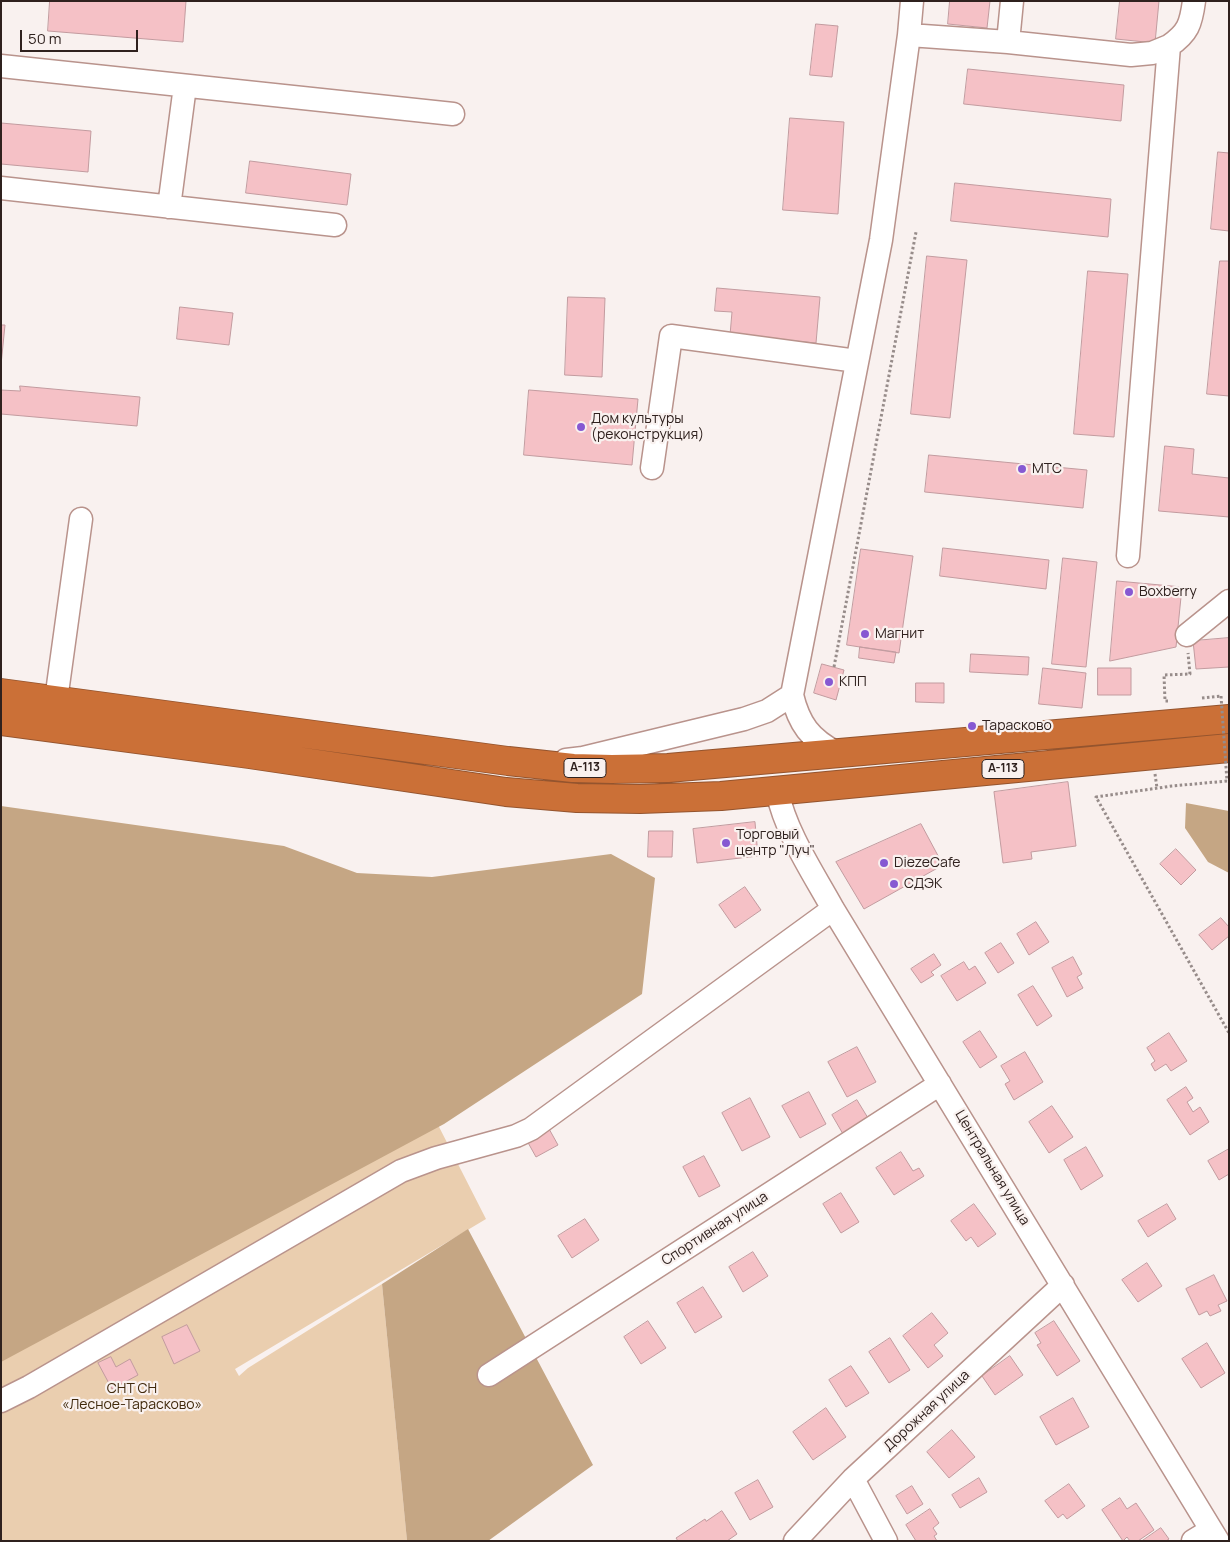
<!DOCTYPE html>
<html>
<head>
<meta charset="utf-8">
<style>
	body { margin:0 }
	#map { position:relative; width:1230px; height:1542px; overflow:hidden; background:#f9f1ef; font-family:Manrope,sans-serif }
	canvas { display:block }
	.frame { position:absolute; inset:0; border:2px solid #2f211e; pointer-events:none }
	.scale { position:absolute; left:20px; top:30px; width:118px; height:22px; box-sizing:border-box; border:2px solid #2f211e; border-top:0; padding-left:6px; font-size:15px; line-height:18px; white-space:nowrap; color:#2f211e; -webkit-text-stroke:4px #f9f1ef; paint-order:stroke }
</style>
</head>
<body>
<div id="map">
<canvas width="1230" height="1542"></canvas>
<div class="frame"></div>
<div class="scale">50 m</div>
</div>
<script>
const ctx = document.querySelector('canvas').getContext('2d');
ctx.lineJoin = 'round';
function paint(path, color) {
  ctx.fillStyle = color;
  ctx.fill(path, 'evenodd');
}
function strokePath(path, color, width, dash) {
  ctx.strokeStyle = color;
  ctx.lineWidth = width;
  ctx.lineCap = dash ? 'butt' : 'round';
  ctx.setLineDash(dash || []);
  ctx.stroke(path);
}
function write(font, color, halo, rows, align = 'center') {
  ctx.font = font + ' Manrope,sans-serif';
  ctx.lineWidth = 4.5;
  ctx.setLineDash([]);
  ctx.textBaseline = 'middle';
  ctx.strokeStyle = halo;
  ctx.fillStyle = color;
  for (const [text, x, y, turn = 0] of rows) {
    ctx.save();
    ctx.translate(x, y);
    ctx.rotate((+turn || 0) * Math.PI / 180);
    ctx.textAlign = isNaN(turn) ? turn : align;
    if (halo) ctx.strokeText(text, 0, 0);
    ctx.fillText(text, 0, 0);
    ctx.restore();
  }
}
paint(new Path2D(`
	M435,1119L486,1219L235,1369L239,1376L248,1368L382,1284L407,1541H1V1347Z`), '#eaceaf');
paint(new Path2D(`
	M1186,803L1229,811V873L1208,862L1185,828Z
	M1,806L284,846L357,873L432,877L611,854L655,878L642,994L444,1124L1,1362Z
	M468,1229L593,1465L488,1541H407L382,1284Z`), '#c5a684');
const building = new Path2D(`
	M50,1H186L183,42L48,31Z
	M950,1H990L987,28L948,24Z
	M1120,1H1159L1155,43L1116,39Z
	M816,24L838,26L832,77L810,75Z
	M968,69L1124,85L1121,121L964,104Z
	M790,118L844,122L838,214L783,210Z
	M1,123L91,131L88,172L1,164Z
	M1218,152L1229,153V231L1211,229Z
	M250,161L351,174L347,205L246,193Z
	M955,183L1111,199L1108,237L951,221Z
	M927,256L967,260L950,418L911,414Z
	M1220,261H1229V396L1207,394Z
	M1088,271L1128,274L1114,437L1074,434Z
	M717,288L820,297L816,343L730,335L732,312L715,311Z
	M568,297L605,298L602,377L565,375Z
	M180,307L233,313L229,345L177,339Z
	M1,325H5L1,365Z
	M20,386L140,397L137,426L1,414V390L20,391Z
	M529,390L638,399L632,465L524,455Z
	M1165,446L1194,449L1192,474L1229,478V517L1159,511Z
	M929,455L1087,470L1083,508L925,492Z
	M943,548L1049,560L1046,589L940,576Z
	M861,549L913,556L899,653L847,645Z
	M1063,558L1097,562L1086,667L1052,664Z
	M1117,581L1182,587L1176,647L1110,661Z
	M1229,638V667L1196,669L1193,641Z
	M860,647L896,652L894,663L859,658Z
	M971,654L1029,657L1028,675L970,672Z
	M822,664L844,670L836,700L814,693Z
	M1043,668L1086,673L1082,708L1039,704Z
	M1098,668H1131V695H1098Z
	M916,683H944V703L916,702Z
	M1068,782L1076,846L1031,852L1032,859L1003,863L994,792Z
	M755,822L758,856L697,863L693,829Z
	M921,824L943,865L864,909L836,862Z
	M649,831H673L672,857H648Z
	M1176,849L1196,870L1181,885L1160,864Z
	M745,887L761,910L735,928L719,905Z
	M1221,918L1229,927V936L1212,950L1199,935Z
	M1036,922L1049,942L1029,955L1017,934Z
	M1001,943L1014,963L998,973L985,953Z
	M934,954L941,965L931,972L934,975L921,983L911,969Z
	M1073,957L1082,974L1077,977L1083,988L1067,997L1052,968Z
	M964,962L969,970L975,966L986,983L957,1001L941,976Z
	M1033,986L1052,1016L1037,1026L1018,995Z
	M980,1031L997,1057L980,1068L963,1042Z
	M1169,1033L1187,1061L1171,1071L1166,1064L1155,1071L1151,1064L1155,1061L1147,1048Z
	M857,1047L876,1082L847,1097L828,1062Z
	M1025,1052L1043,1082L1014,1100L1005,1084L1010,1081L1001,1066Z
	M1186,1087L1193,1098L1187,1102L1193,1112L1200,1107L1209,1122L1190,1135L1167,1100Z
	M809,1092L826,1124L800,1138L782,1106Z
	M750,1098L770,1137L742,1151L722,1113Z
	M857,1100L868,1118L843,1134L832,1115Z
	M1052,1106L1073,1137L1049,1153L1029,1122Z
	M548,1127L558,1145L536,1157L526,1139Z
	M1086,1147L1103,1176L1081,1190L1064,1160Z
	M1229,1149V1174L1219,1180L1208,1161Z
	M901,1152L913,1171L919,1168L924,1176L894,1195L876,1168Z
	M704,1156L720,1186L699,1197L683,1167Z
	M841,1193L859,1222L841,1233L823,1204Z
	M974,1204L996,1234L978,1247L971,1237L966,1241L951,1221Z
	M1167,1204L1176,1219L1148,1237L1138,1221Z
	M585,1219L599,1240L572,1258L558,1236Z
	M753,1252L768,1276L743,1292L729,1267Z
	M1147,1263L1162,1286L1138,1302L1122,1280Z
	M1214,1275L1227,1301L1218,1305L1221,1311L1210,1316L1207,1311L1199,1315L1186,1289Z
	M703,1287L722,1317L695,1333L677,1303Z
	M932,1313L948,1333L934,1345L943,1356L928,1368L903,1336Z
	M648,1321L666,1348L641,1364L624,1337Z
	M1054,1321L1080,1361L1057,1376L1037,1345L1041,1343L1035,1333Z
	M187,1325L200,1351L174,1364L162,1337Z
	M890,1338L910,1370L889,1383L869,1352Z
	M1207,1343L1225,1373L1201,1388L1182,1359Z
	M1010,1356L1023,1375L995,1395L982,1376Z
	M111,1357L116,1367L130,1359L138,1375L112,1389L98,1363Z
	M851,1366L869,1393L846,1407L829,1380Z
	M1073,1398L1089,1427L1056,1445L1040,1417Z
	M826,1408L846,1437L813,1460L793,1432Z
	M952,1430L975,1457L949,1478L927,1452Z
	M979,1478L987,1492L960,1508L952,1495Z
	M758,1480L773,1507L750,1520L735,1493Z
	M1069,1484L1085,1506L1067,1519L1063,1514L1058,1518L1045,1501Z
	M912,1486L923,1504L907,1514L896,1496Z
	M1120,1498L1127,1509L1136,1503L1154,1530L1138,1541H1130L1127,1537L1123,1541L1102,1510Z
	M930,1509L939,1523L933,1528L937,1534L934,1536L937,1541H916L906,1525Z
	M722,1511L737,1534L727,1541H678L676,1538L705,1519L706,1521Z
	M1161,1528L1169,1539L1166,1541H1142Z`);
paint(building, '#f5c1c6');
strokePath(building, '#c29b9f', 1);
const minor = new Path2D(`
	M1012,1L1008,42L1131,55L1152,53L1169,46
	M909,35L1008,42
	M1,66L453,114
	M1,188L335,225
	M169,207L185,86
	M652,468L671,336L857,361
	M1128,556L1169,46C1188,33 1191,24 1194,1
	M1187,635L1229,601
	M56,700L81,519
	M837,753C810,739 799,724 792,695L881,240L909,35L912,1
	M566,760L583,758L744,719L767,711L792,695
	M777,791C786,833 812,871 833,909L1218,1541
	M489,1375L940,1084
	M1,1401L29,1387L401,1171L436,1158L516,1136L531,1129L833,909
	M853,1479L886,1541
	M795,1541L853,1479L1063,1285
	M1193,1541L1211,1530`);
const highway = new Path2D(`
	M1,693L508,761L573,768L612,769L668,768L1229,719
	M1,721L249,754L506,792L577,798L640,799L721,796L1229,748`);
strokePath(minor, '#b9938c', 25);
strokePath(highway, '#94542e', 30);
strokePath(new Path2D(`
	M834,667L916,232
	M1202,698L1221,696
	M1168,701H1165L1164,675L1190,674L1188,653
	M1155,774L1157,788
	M1227,781L1172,786L1096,797L1229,1033`), '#978c8a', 3, [2.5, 2.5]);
strokePath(minor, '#fff', 22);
strokePath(highway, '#cb7037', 28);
strokePath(new Path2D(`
	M1221,696L1227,781`), '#978c8a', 3, [2.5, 2.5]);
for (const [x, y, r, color] of [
	[581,427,5,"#8659d2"],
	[1022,469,5,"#8659d2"],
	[1129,592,5,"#8659d2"],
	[865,634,5,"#8659d2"],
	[829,682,5,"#8659d2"],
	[972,726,5,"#8659d2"],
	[726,843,5,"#8659d2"],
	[884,863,5,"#8659d2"],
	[894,884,5,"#8659d2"]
]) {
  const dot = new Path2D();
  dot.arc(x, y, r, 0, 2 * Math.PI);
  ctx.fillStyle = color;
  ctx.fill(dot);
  strokePath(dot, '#f9f1ef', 2);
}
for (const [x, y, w] of [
	[585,768,42],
	[1003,769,42]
]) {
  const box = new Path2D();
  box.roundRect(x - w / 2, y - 9.5, w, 19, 4);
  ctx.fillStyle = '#f9f1ef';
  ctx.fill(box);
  strokePath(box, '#2f211e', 1);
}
write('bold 12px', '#2f211e', null, [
	["А-113",585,768],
	["А-113",1003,769]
]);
write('14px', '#2f211e', '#f9f1ef', [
	["Дом культуры",591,419],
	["(реконструкция)",591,435],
	["МТС",1032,469],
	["Boxberry",1139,592],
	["Магнит",875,634],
	["КПП",839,682],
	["Тарасково",982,726],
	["Торговый",736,835],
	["центр \"Луч\"",736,851],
	["DiezeCafe",894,863],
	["СДЭК",904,884]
], 'left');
write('14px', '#2f211e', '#f9f1ef', [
	["Центральная улица",992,1168,59],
	["Спортивная улица",715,1229,-33],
	["Дорожная улица",927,1411,-43]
]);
write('14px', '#40290c', '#f9f1ef', [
	["СНТ СН",132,1389],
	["«Лесное-Тарасково»",132,1405]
]);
</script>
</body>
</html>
